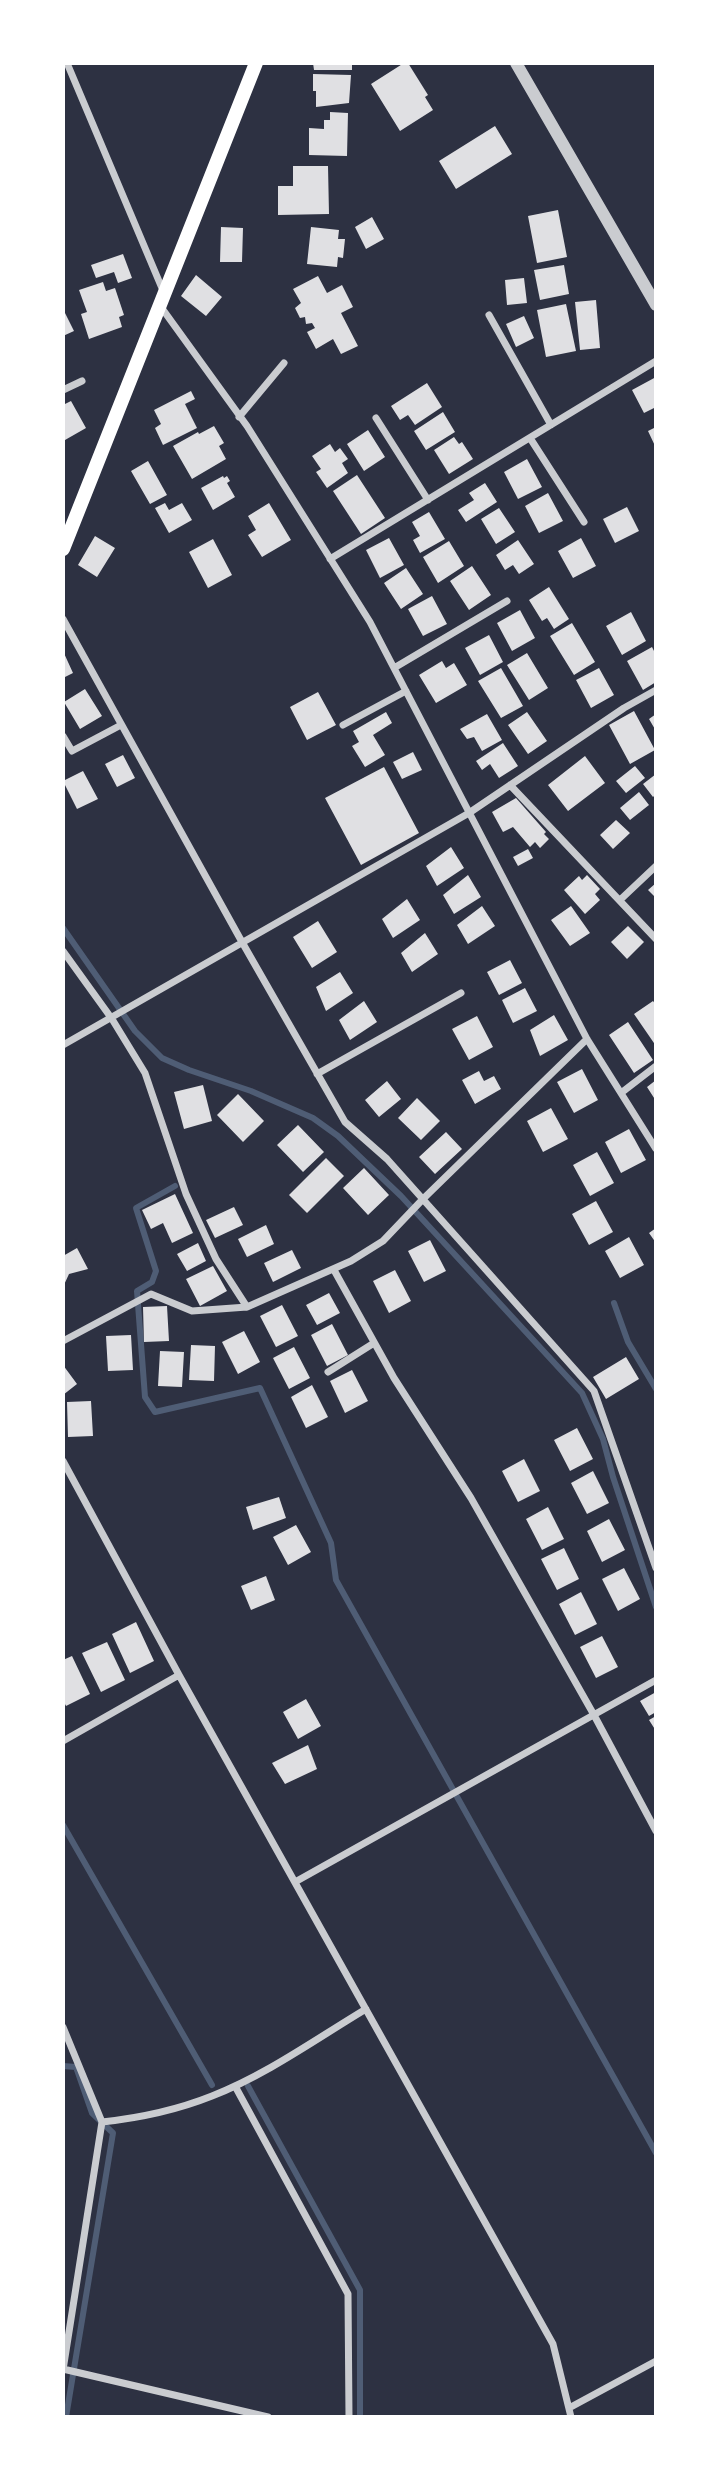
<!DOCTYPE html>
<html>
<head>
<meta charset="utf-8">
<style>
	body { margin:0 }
	#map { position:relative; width:719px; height:2480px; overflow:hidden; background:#2d3142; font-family:"Roboto Condensed",sans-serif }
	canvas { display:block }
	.frame { position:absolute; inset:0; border:65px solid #fff; pointer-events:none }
</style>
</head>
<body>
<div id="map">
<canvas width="719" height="2480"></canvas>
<div class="frame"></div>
</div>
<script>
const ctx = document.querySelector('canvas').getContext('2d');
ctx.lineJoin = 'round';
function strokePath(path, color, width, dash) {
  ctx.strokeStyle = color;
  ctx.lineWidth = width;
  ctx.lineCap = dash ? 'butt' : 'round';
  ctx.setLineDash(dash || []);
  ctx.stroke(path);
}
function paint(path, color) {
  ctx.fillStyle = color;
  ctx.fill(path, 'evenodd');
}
strokePath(new Path2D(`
	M63,928L135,1031L162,1058L189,1070L251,1091L313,1118L338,1136L401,1196L582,1393L603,1439L613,1477L656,1607
	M175,1186L136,1208L156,1271L152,1282L137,1291L145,1397L155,1412L260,1388L331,1543L336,1580L656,2153
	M614,1303L628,1342L656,1389
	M63,1825L212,2085
	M63,2066L76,2067L92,2113L113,2133L66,2417
	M248,2086L360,2290V2417`), '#4f5d75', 6);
paint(new Path2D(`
	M313,63H352V70H314Z
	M404,63H408L428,95L425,97L433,110L400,131L371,84Z
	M313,74L351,75L349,103L316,107V91H313Z
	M330,112L348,113L347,156L309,155V128L324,129V120H330Z
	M495,126L512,154L456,189L439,161Z
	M293,166H328L329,214L278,215V186H293Z
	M558,210L567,257L537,263L528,216Z
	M372,217L384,239L366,249L355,227Z
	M221,227L243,228L242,262H220Z
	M311,227L339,230L338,239H345L343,258L338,257L337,267L307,264Z
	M123,254L132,278L118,283L114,272L96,278L91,265Z
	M564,265L569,294L540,300L534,270Z
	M196,275L222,297L206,316L181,296Z
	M318,276L327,293L342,285L353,307L341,313L358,346L341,354L333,339L316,349L307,332L315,328L312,323L306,324L305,317L300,318L295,308L301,303L293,289Z
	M524,278L527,303L507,305L505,280Z
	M103,282L106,291L115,288L124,315L119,317L122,327L89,339L81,314L87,312L79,290Z
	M596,300L600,348L580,350L575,302Z
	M566,304L576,351L546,357L537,310Z
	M63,309L74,331L63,336Z
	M524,316L534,338L516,347L506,324Z
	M656,377V407L644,413L632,390Z
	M427,383L442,407L415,425L408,415L400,420L391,406Z
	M191,391L195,399L185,404L197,428L163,445L155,428L161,424L154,410Z
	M71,401L86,428L65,440L63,436V405Z
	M443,412L455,432L426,450L414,431Z
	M214,426L224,443L219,446L226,459L192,479L173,446L198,432L199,434Z
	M656,427V448L648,431Z
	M368,430L385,457L364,471L347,444Z
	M454,437L459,444L462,442L473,459L449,474L434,450Z
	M330,444L335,452L340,448L348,459L342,463L348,473L327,488L316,472L321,469L312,456Z
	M527,459L542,487L518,499L504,472Z
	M148,461L167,495L150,504L131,471Z
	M357,475L385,518L361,534L333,491Z
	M223,476L224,478L227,476L230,481L227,483L235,497L213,510L201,488Z
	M485,483L497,502L466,522L458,510L474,500L469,493Z
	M548,493L563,521L539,533L525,506Z
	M165,503L169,510L182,503L192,520L169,533L155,508Z
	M269,503L291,540L262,557L248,535L256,530L248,516Z
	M627,507L639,531L615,543L603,519Z
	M499,508L515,532L496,544L481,519Z
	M429,512L445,539L420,553L413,540L420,536L412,522Z
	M95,536L115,548L97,577L78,565Z
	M389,538L404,565L380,578L366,550Z
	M581,538L596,566L573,578L558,551Z
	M213,539L232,575L208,588L189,552Z
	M518,540L534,564L519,574L513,565L505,570L496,555Z
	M449,541L464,566L438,583L423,557Z
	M472,566L491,595L469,610L450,581Z
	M406,568L423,594L401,609L384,583Z
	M549,587L569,619L554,629L547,618L542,621L529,600Z
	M432,596L447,624L423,636L408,609Z
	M520,610L535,638L512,651L497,623Z
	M631,612L646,641L622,655L606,626Z
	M572,623L595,662L574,675L550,636Z
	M489,635L503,662L480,675L465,648Z
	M652,647L656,655V682L643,690L627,661Z
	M63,651L73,673L63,678Z
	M527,653L548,688L529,700L507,665Z
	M442,661L446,668L454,663L467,685L436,703L419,675Z
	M501,668L523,706L501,718L478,681Z
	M599,668L614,695L591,708L576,680Z
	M85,689L102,716L80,729L64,702Z
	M318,692L336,725L307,740L290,707Z
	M634,711L655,750L630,764L609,725Z
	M386,712L392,723L373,735L385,755L365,767L352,746L359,742L353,731Z
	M527,712L547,741L528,754L508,725Z
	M487,714L502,740L482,751L474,737L467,739L460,729Z
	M656,714V731L649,719Z
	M503,743L518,766L499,778L490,764L482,770L476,761Z
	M413,752L422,770L402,779L393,762Z
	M123,755L135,778L117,787L105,764Z
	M585,756L605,783L568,811L548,785Z
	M635,766L645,778L626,793L616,781Z
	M384,767L419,833L361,865L325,798Z
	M83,771L98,799L77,809L63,781Z
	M656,774V794L653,797L643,784Z
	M639,792L649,805L630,820L620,808Z
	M516,798L546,832L544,834L549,839L540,848L535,842L530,847L513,827L503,832L492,812Z
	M616,820L630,833L613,849L600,835Z
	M451,847L464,868L437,886L426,866Z
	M528,849L533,858L518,866L513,857Z
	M468,875L481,897L454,914L443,895Z
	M587,875L600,889L595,894L600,900L585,914L564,890L579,876L582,880Z
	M656,883V898L648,890Z
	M407,899L420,920L393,938L382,919Z
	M482,906L495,926L468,944L457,925Z
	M571,906L590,933L570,946L551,920Z
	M318,921L337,952L312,968L293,937Z
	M628,926L644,942L627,959L611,942Z
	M425,933L438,954L412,972L401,953Z
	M510,960L522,983L499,995L487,972Z
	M340,972L353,993L326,1011L316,987Z
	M525,988L537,1011L513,1023L502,1000Z
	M364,1001L377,1022L350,1040L339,1020Z
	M653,1001L656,1005V1046L634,1014Z
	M554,1015L568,1040L540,1056L530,1030Z
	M477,1016L493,1047L469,1060L452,1029Z
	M628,1022L653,1060L634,1073L609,1035Z
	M582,1069L598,1100L574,1113L557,1082Z
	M479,1071L484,1081L494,1076L501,1089L475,1104L462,1080Z
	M656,1080V1101L647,1087Z
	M387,1081L401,1099L379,1117L365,1100Z
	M203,1085L212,1121L184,1129L174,1092Z
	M238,1094L264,1121L243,1142L217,1115Z
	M417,1098L440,1121L421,1140L398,1118Z
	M551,1108L568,1139L543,1152L527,1121Z
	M298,1125L324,1152L303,1172L277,1145Z
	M629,1129L646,1160L621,1173L605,1142Z
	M446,1132L462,1149L435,1174L419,1157Z
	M597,1152L614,1183L590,1196L573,1165Z
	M326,1158L344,1176L307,1213L289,1195Z
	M364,1168L389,1195L368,1215L343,1188Z
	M175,1194L193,1233L172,1243L163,1223L151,1229L142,1210Z
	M596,1201L613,1232L589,1245L572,1214Z
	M234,1207L243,1225L215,1238L206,1220Z
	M266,1225L274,1244L247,1257L238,1239Z
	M656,1228V1243L649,1233Z
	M629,1237L644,1265L620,1278L605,1251Z
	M430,1240L446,1271L424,1282L408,1251Z
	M198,1243L206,1261L187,1271L177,1254Z
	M77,1248L88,1269L69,1274L63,1287V1256Z
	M292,1250L301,1268L273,1282L264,1263Z
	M213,1266L227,1291L200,1306L186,1279Z
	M395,1270L411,1301L389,1313L373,1281Z
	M329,1293L340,1313L317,1325L306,1305Z
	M282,1305L298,1336L276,1347L260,1316Z
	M167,1306L169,1341L144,1342L143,1307Z
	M332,1324L348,1355L327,1366L311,1335Z
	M244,1331L260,1362L238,1374L222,1342Z
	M131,1335L133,1370L108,1371L106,1336Z
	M191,1345L215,1346L214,1381L189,1380Z
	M294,1347L310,1378L289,1389L273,1358Z
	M160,1351L184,1352L182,1387L158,1386Z
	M626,1357L639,1379L606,1399L593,1377Z
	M63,1365L77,1384L63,1395Z
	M352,1370L368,1401L345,1413L330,1381Z
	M312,1385L328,1417L306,1428L291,1397Z
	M91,1401L93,1436L68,1437L67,1402Z
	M577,1428L593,1459L570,1471L554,1440Z
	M524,1459L540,1491L518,1502L502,1471Z
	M593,1471L609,1503L587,1514L571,1483Z
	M279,1497L286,1518L253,1530L246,1507Z
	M548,1507L564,1539L542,1550L526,1519Z
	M609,1519L625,1550L602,1562L587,1531Z
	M296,1525L311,1552L288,1565L273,1537Z
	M564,1548L579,1579L557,1590L541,1559Z
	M624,1568L640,1599L618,1611L602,1579Z
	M266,1576L275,1600L251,1610L241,1586Z
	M581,1592L597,1624L575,1635L559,1604Z
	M136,1622L154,1661L130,1673L112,1634Z
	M602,1636L618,1667L596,1678L580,1647Z
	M107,1642L125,1680L101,1692L82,1653Z
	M72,1656L90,1694L66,1706L63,1700V1660Z
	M656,1692V1712L649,1716L640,1701Z
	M306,1699L321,1726L298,1739L283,1712Z
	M656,1716V1731L649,1720Z
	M308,1745L317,1769L285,1784L272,1763Z`), '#e0e0e3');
strokePath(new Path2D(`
	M67,63L164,293
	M161,307L247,426L370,622L587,1039L656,1149
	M489,315L551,425
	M63,390L82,381
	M239,417L284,363
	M376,418L428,500
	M530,438L584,522
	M330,559L656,361
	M63,619L242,942L345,1122L387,1159L594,1391L656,1568
	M394,668L507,601
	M343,725L406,691
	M63,736L72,751L121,725
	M510,785L656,939
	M620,900L656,866
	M63,951L112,1019L145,1073L186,1194L216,1259L247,1307
	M63,1045L469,813L624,708L656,690
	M317,1074L461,993
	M621,1093L656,1066
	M334,1270L394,1378L471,1498L594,1715L656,1831
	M63,1341L151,1294L192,1311L247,1307L351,1261L383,1241L423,1199L587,1039
	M328,1372L374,1343
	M63,1461L179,1675L553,2344L571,2417
	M63,1741L179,1675
	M295,1882L656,1680
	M63,2027L102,2122L63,2370
	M235,2086L348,2294L349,2417
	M102,2122C139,2118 177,2110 212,2096C266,2075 316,2039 366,2009
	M63,2369L268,2417
	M569,2408L656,2361`), '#caccd0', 7);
strokePath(new Path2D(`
	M516,63L656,305`), '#caccd0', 12);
strokePath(new Path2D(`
	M63,549L256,63`), '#fff', 14);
</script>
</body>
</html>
